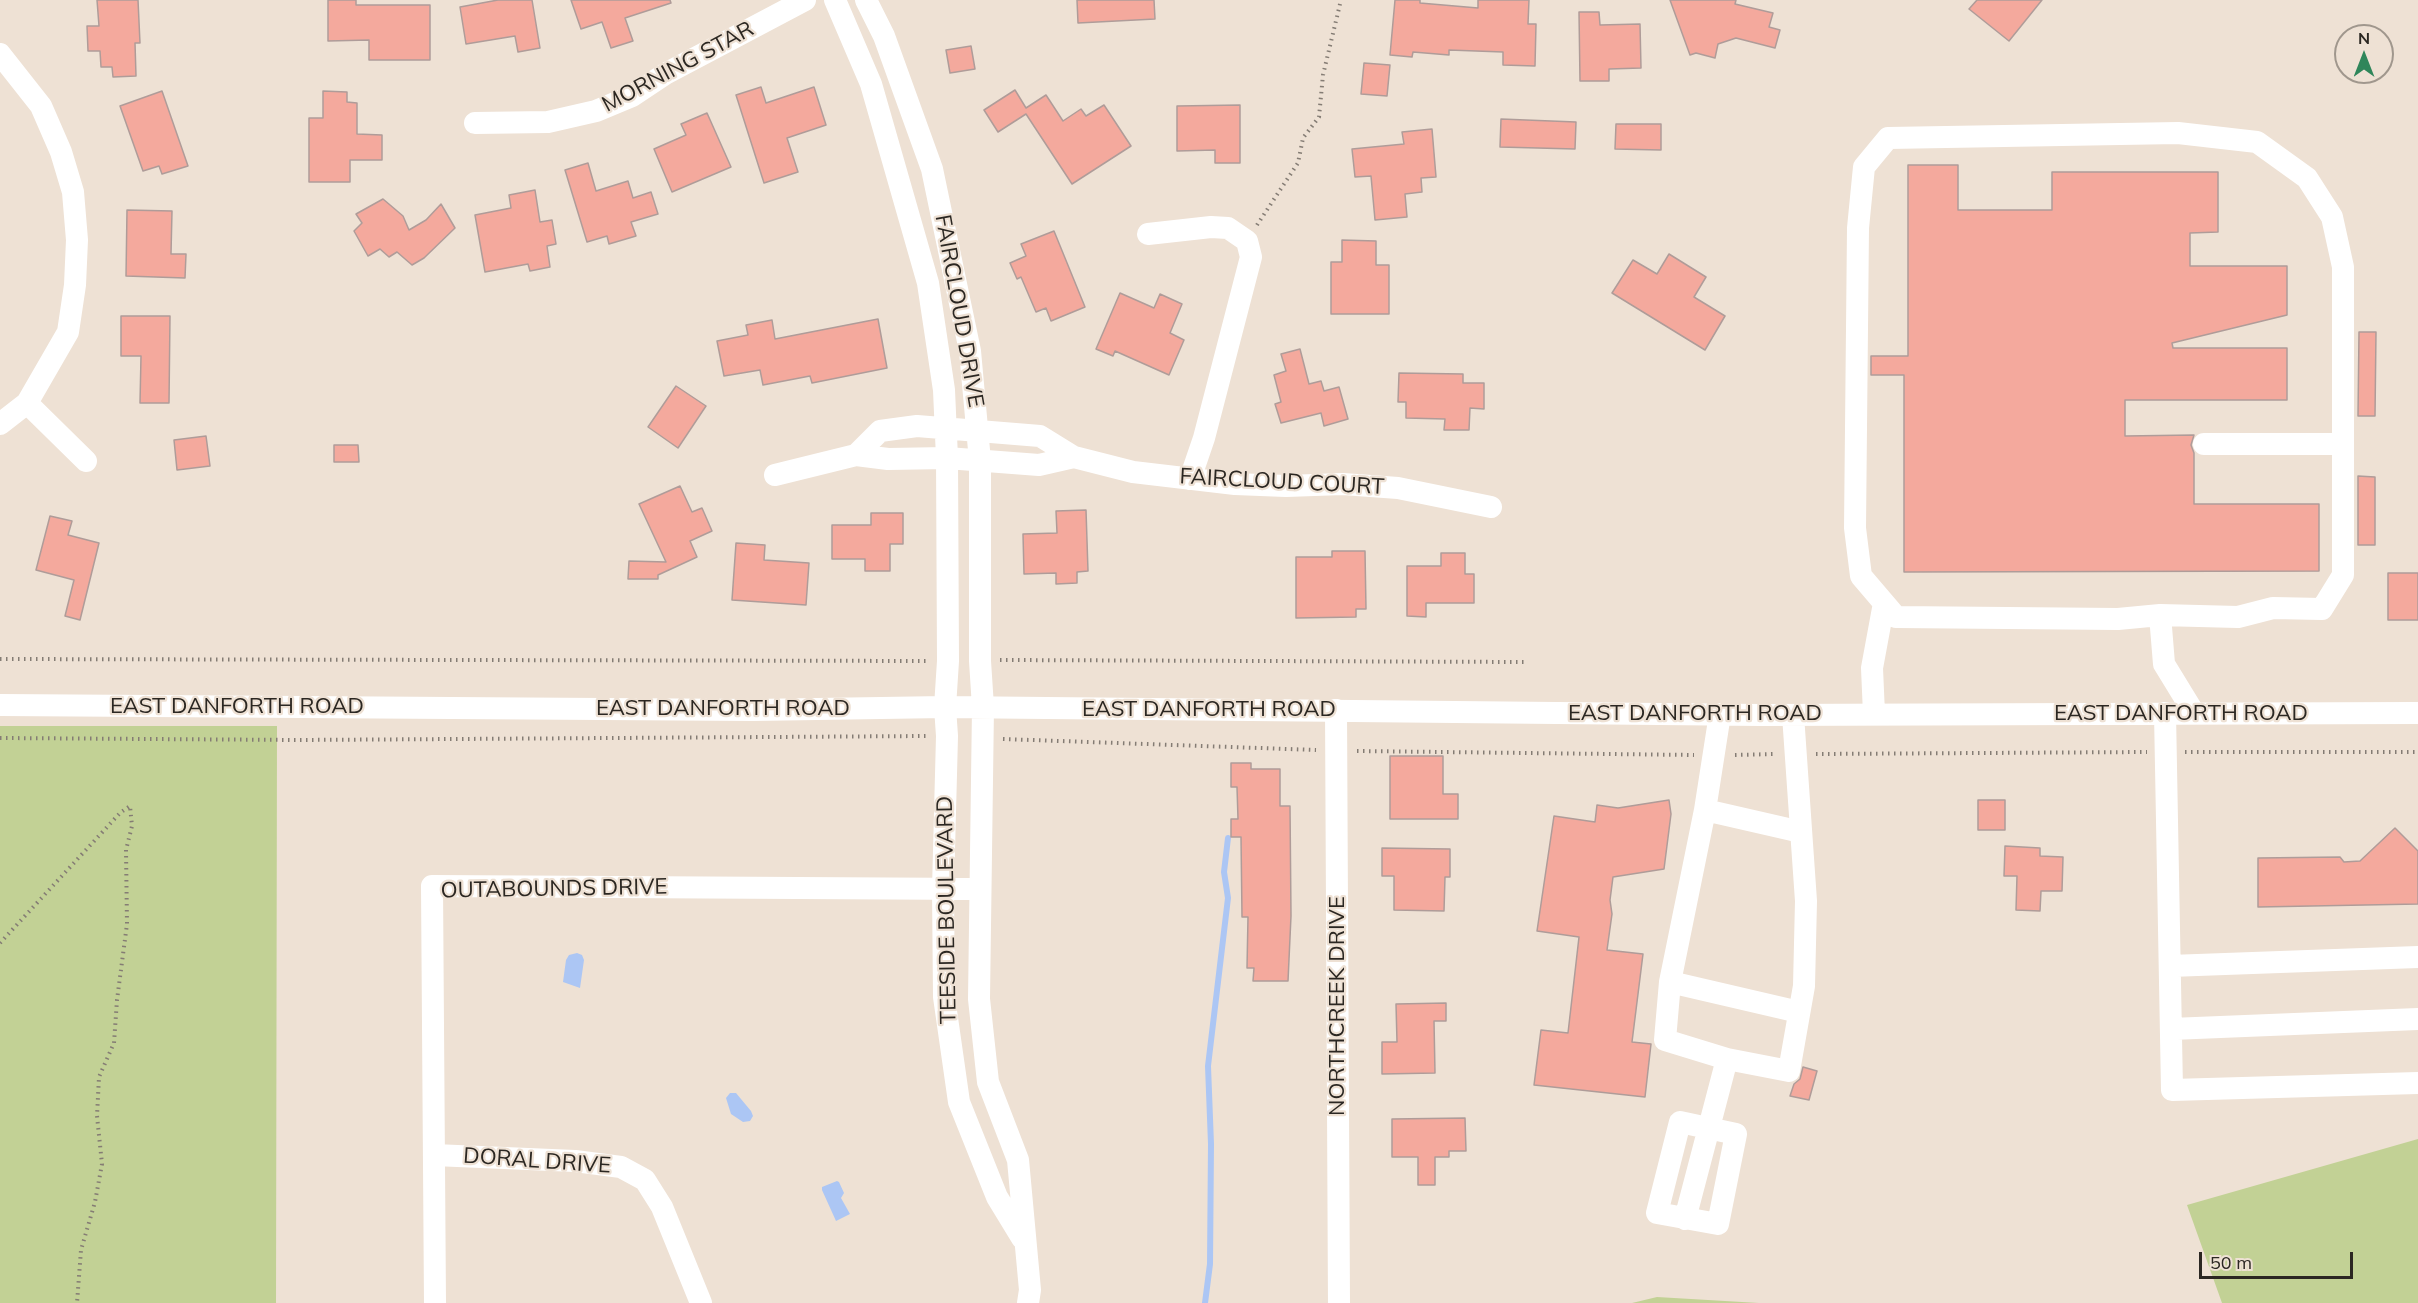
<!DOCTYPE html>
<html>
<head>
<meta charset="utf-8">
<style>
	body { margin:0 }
	#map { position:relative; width:2418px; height:1303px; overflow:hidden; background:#eee1d4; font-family:Mulish,sans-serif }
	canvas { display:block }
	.north { position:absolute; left:2334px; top:24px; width:60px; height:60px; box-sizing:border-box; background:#eee1d4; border:2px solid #a0978d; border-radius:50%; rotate:0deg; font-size:16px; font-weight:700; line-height:24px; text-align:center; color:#2b2722 }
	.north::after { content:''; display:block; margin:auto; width:21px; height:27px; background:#2f865a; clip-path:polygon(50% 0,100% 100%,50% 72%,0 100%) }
	.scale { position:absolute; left:2199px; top:1252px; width:154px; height:27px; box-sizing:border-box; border:3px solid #2b2722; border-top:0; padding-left:8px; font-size:18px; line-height:21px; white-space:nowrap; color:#2b2722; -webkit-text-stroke:4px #eee1d4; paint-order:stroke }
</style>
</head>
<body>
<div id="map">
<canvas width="2418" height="1303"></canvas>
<div class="north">N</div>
<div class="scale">50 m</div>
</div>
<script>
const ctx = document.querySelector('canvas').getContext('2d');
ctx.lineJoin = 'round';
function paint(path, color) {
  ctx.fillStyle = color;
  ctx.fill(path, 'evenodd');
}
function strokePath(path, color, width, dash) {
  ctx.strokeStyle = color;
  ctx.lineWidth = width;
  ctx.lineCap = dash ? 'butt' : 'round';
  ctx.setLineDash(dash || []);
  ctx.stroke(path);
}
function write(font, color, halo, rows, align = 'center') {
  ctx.font = font + ' Mulish,sans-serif';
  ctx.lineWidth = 4.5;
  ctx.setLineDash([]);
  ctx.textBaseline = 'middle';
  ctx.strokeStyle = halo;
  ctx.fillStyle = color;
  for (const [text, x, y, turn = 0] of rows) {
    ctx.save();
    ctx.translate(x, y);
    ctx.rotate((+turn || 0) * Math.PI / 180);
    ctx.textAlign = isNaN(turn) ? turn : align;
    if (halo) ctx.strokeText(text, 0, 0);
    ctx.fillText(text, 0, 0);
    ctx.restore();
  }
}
paint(new Path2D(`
	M0,726H277L276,1303H0Z
	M2418,1139V1303H2222L2187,1205Z
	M1657,1297L1759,1303H1632Z`), '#c2d195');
paint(new Path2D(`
	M577,953L582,955L584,960L580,988L563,982L566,960L569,955Z
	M730,1093H736L751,1111L753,1116L750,1121L743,1122L731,1114L726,1098Z
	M837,1181L839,1182L844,1193L841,1198L850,1214L836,1221L822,1190V1187Z`), '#acc6f4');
strokePath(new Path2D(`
	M1205,1303L1210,1264L1211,1144L1208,1066L1228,898L1224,872L1228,838`), '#acc6f4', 6);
const building = new Path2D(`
	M97,0H138L140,43H135L136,76L113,77L112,67H101L100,51H88L87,26H99Z
	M328,0H356V5H430V60H369V40L328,41Z
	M498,0H532L540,48L518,52L515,36L466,44L460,7Z
	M571,0H670L671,3L625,18L633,41L611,48L602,22L581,29Z
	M1077,0H1154L1155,19L1078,23Z
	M1395,0H1420V3L1478,8V0H1529L1528,24H1536L1535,66L1503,65V52L1449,50V55L1413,52L1412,57L1390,55Z
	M1670,0H1736L1735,4L1773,13L1769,27L1780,30L1775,48L1736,38L1718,44L1715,58L1696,53L1690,55Z
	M1977,0H2042L2009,41L1969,9Z
	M1579,12H1599L1600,25L1640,24L1641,68L1609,69V81H1580Z
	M971,46L975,69L950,73L946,50Z
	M1364,63L1390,65L1387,96L1361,94Z
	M761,87L766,103L814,87L826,125L787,138L798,172L764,183L736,95Z
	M1015,90L1026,108L1046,95L1063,121L1081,109L1086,116L1104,105L1131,146L1072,184L1026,114L998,132L984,110Z
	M162,91L188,166L162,174L159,166L143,171L120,106Z
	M323,91L347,92V102L357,103V134L382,135V160H350V182H309V118H323Z
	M1240,105V163H1215V150L1177,151V106Z
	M707,113L731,167L672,192L654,149L686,135L681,124Z
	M1501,119L1576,122L1575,149L1500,147Z
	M1616,124H1661V150L1615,149Z
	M1432,129L1436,177L1421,178L1422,192L1405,194L1407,217L1375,220L1371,176L1355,177L1352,149L1404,144L1402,132Z
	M588,163L596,191L628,181L633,198L651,192L658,214L631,222L636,236L609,244L607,236L587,242L565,170Z
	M1908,165H1958V210H2052V172H2218V232L2190,233V266H2287V315L2172,343L2173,348H2287V400H2125V436L2194,435L2191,445L2194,453V504H2319V571L1904,572V375H1871V356H1908Z
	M535,190L540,222L552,220L556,244L547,246L550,267L530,271L528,264L485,272L475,215L511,208L509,195Z
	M383,199L403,216L409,230L426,220L441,204L455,228L424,258L412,265L397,252L389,257L380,249L368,256L354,231L362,223L356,214Z
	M127,210L172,211L171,254H186L185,278L126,276Z
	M1054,231L1085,307L1051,321L1046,308L1036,312L1021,277L1017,279L1010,263L1026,256L1021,244Z
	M1342,240L1376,241V265H1389V314H1331V262H1342Z
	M1669,254L1706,277L1694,297L1725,316L1705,350L1612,293L1633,260L1657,274Z
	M1120,293L1154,308L1160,294L1182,304L1170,333L1184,340L1169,375L1115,351L1113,356L1096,349Z
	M121,316H170L169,403H140L141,356H121Z
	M878,319L887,368L812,383L810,376L763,385L760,370L724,376L717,341L748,335L746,325L772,320L775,339Z
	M2359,332H2376L2375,416H2358Z
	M1300,349L1309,384L1321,381L1324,391L1339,387L1348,419L1324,426L1321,413L1281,423L1275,404L1281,402L1274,375L1286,371L1281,354Z
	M1399,373L1463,374V383H1484V409L1470,408L1469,430H1444L1445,419L1406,418V402H1398Z
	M676,386L706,406L678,448L648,427Z
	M206,436L210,466L177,470L174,440Z
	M334,445H358L359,462H334Z
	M2358,476L2375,477V545H2358Z
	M680,486L692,512L702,508L712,531L690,541L697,557L658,575V579H628L629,561L666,562L639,504Z
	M1086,510L1088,571L1077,572V583L1056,584V573L1024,574L1023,534L1057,533L1056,511Z
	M871,513H903V544H890V571H865V559H832V525H871Z
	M50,516L72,521L68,535L99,543L80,620L65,616L74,580L36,570Z
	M736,543L765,545L764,560L809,563L806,605L732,600Z
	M1332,551H1365L1366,609H1356V617L1296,618V557H1332Z
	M1441,553H1465V574H1474V603H1426V617L1407,616V566H1441Z
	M2388,573H2418V620H2388Z
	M1390,756H1443V794H1458V819H1390Z
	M1231,763H1251V769H1280V806H1290L1291,916L1288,981H1253L1254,968H1247L1248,917H1242L1241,837H1231V819H1238L1237,787H1231Z
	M1669,800L1671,814L1664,869L1613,877L1610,900L1612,914L1607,950L1643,954L1632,1042L1651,1044L1645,1097L1534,1085L1541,1030L1568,1033L1579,937L1537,931L1554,816L1595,822L1597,805L1618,808Z
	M1978,800H2005V830H1978Z
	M2395,828L2418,851V904L2258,907V858L2340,857L2344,862L2360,861Z
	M2005,846L2040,848V856L2063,857L2062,891H2041L2040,911L2016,910L2017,876H2004Z
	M1382,848L1450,849V877H1445L1444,911L1394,910V876H1382Z
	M1446,1003V1021H1434L1435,1073L1382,1074V1042H1397L1396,1004Z
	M1803,1067L1817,1071L1809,1100L1790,1096L1794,1084L1800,1079Z
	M1465,1118L1466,1151H1449V1157H1435V1185H1418V1157H1392V1119Z`);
paint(building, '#f4a99d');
strokePath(building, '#af9c99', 1.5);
strokePath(new Path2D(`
	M1257,225L1298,163L1303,138L1319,117L1323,75L1341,0
	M0,659L929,661
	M1000,660L1524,662
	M0,738L298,740L927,736
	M1003,739L1316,750
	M1357,751L1694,755
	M2185,752H2418
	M1816,754L2147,752
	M1735,755L1775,754
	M0,943L120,813L130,806L132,826L126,850L127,924L117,1000L114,1043L99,1077L97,1116L102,1164L95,1202L81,1250L77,1303`), '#847c74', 4, [1.5, 4.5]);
strokePath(new Path2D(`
	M835,0L871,84L928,283L944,390L947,458L948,661L945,707L947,736L943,889L944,997L959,1102L997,1197L1022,1238
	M866,0L884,36L932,169L970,351L980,461V661L983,707L979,999L988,1082L1018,1160L1030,1290L1028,1303
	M0,54L41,106L61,152L73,192L77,240L75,285L68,332L27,403L0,424
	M475,123L548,122L596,111L632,96L665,74L805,0
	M1148,234L1211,227L1228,228L1247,241L1251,257L1204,438L1190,479
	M27,403L86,461
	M2204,444H2342
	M856,455L880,431L917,426L1040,436L1074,457L1133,472L1235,484L1286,486L1343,484L1398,488L1491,507
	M775,475L856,455L888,459L947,458L1039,465L1074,457
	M2160,615L2118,619L1896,617L1861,576L1855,528L1858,228L1864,167L1888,138L2178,133L2257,142L2307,178L2332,217L2343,267V575L2322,609L2273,608L2238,617L2160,615L2164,664L2194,713
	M0,705L753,710L945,707L1761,715L2418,713
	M1336,710L1339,1303
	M2165,713L2172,1090L2418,1083
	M1874,714L1872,668L1884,603
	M1705,810L1801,832
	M2170,966L2418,957
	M1670,982L1799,1012
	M2171,1029L2418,1019
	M1727,1059L1789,1071L1804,986L1806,901L1793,715
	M1680,1122L1736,1134L1718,1224L1657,1213Z
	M434,1155L575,1161L621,1167L645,1180L662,1207L701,1303
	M1685,1219L1727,1059L1665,1040L1670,982L1705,810L1720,714
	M435,1303L432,886L980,889`), '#fff', 22);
write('22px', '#2b2722', '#eee1d4', [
	["MORNING STAR",678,67,-28],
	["FAIRCLOUD DRIVE",959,311,80],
	["FAIRCLOUD COURT",1282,482,3],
	["EAST DANFORTH ROAD",237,706],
	["EAST DANFORTH ROAD",723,708],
	["EAST DANFORTH ROAD",1209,709],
	["EAST DANFORTH ROAD",1695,713],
	["EAST DANFORTH ROAD",2181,713],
	["OUTABOUNDS DRIVE",554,889,-1],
	["TEESIDE BOULEVARD",947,910,-91],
	["NORTHCREEK DRIVE",1337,1006,-90],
	["DORAL DRIVE",537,1161,4]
]);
</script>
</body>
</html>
